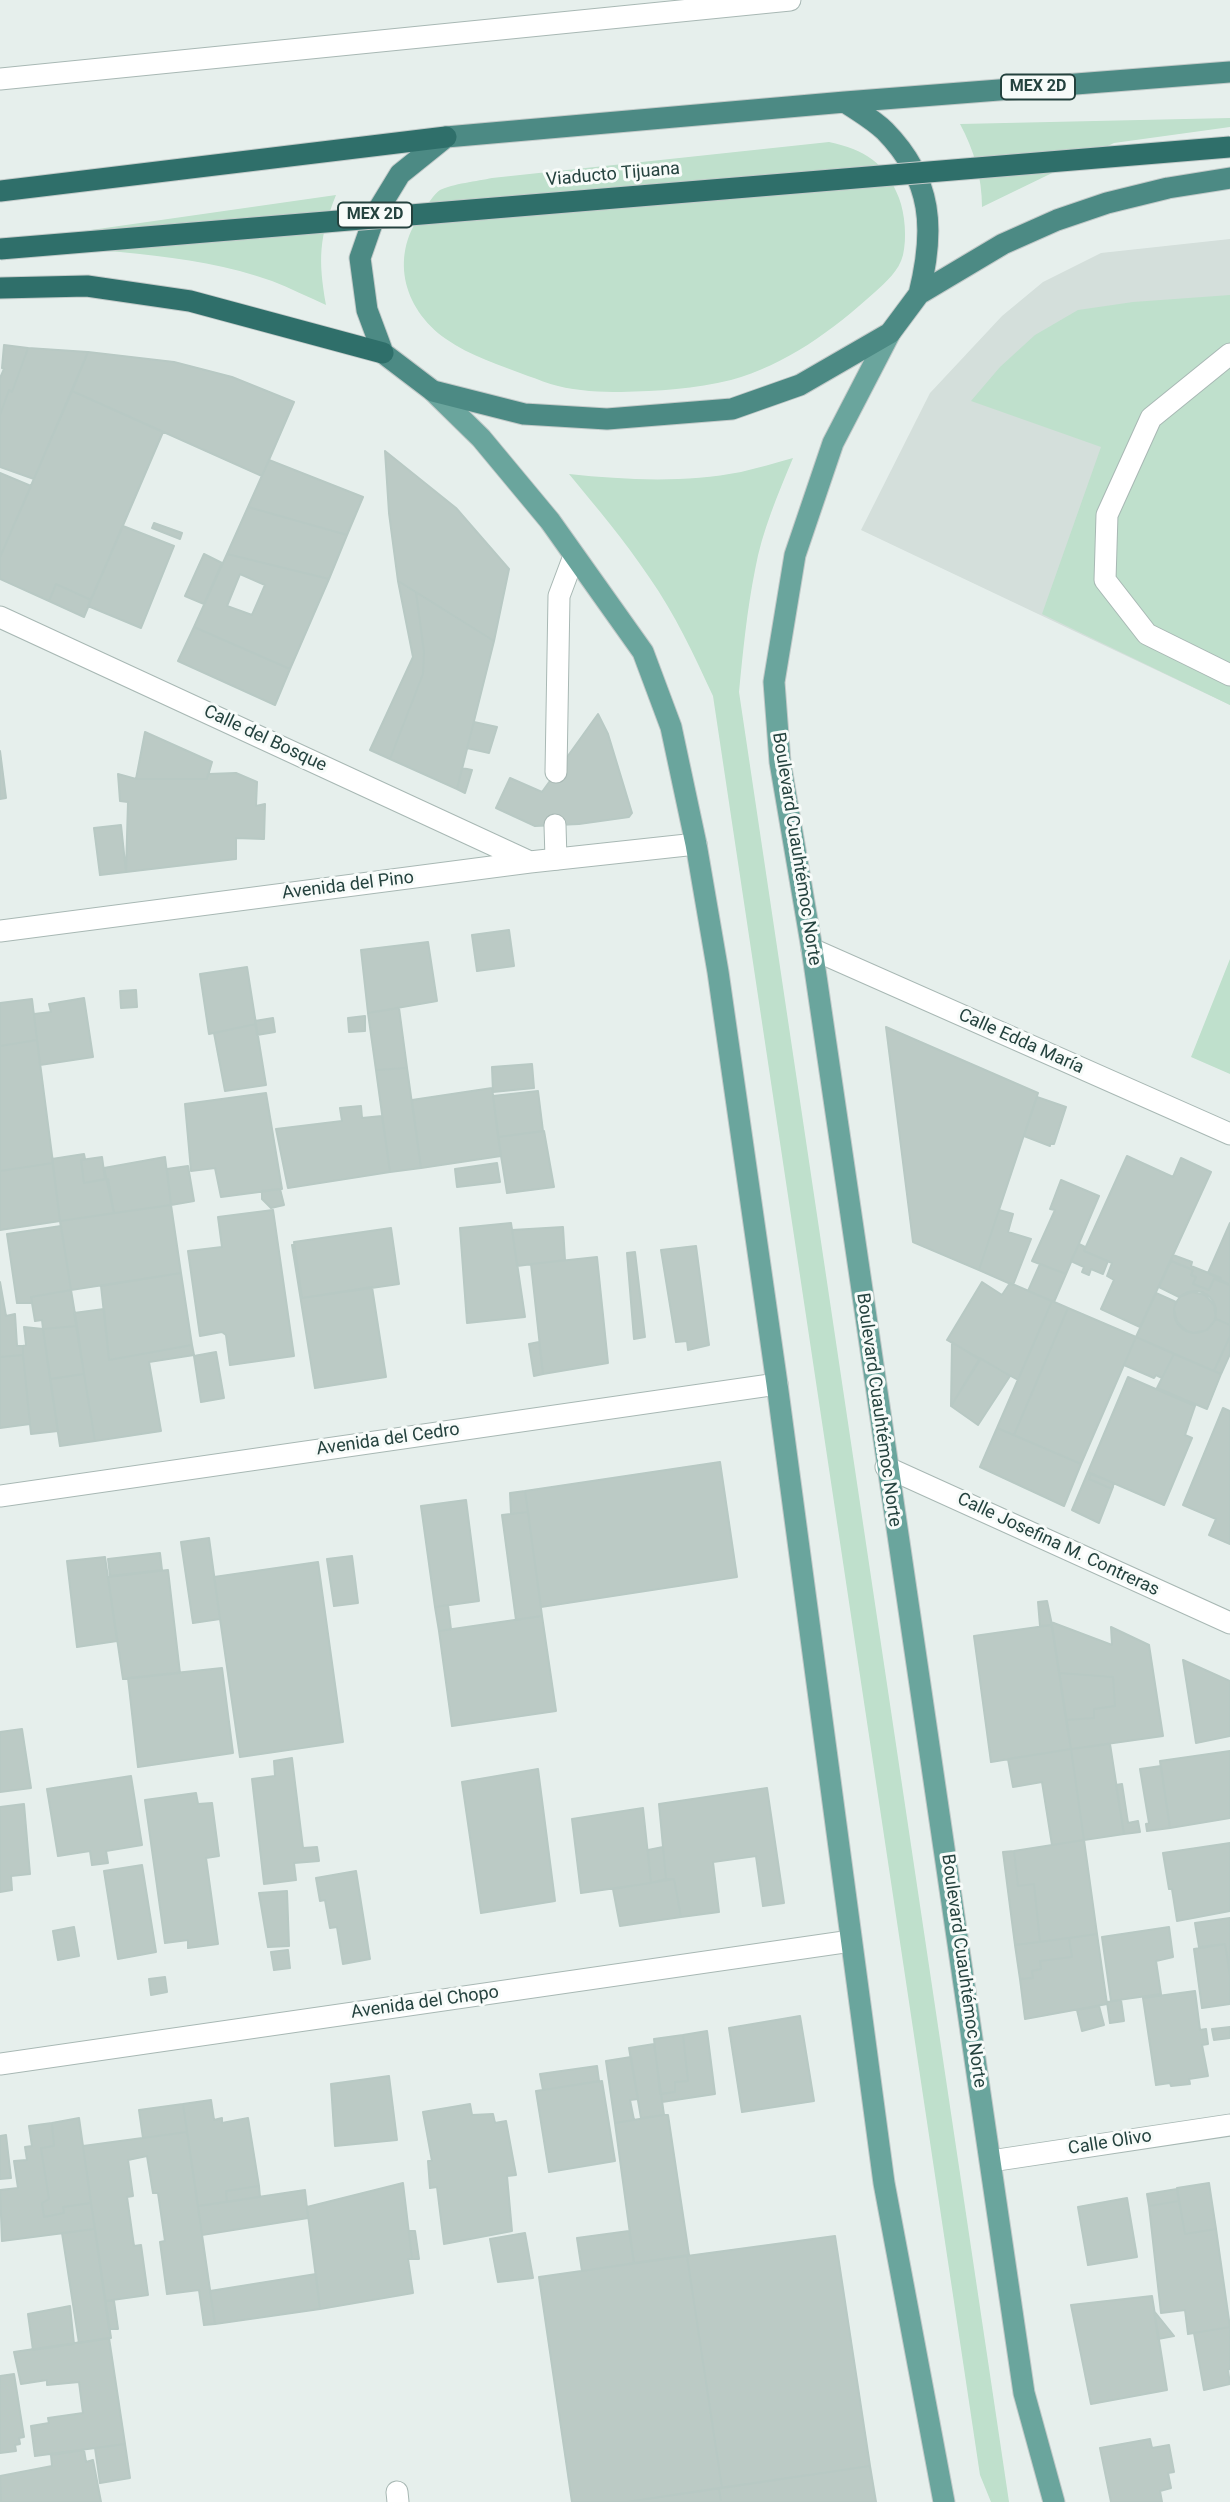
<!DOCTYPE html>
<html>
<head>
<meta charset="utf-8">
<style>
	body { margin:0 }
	canvas { display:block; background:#e6efec }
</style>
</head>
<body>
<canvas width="1230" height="2502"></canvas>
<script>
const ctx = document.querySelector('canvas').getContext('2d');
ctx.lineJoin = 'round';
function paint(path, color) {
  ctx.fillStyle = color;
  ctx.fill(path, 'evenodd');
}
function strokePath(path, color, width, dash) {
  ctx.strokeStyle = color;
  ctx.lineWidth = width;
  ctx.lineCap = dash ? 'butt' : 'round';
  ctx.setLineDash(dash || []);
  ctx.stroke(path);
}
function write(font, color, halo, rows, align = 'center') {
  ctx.font = font + ' Roboto,sans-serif';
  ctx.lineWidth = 6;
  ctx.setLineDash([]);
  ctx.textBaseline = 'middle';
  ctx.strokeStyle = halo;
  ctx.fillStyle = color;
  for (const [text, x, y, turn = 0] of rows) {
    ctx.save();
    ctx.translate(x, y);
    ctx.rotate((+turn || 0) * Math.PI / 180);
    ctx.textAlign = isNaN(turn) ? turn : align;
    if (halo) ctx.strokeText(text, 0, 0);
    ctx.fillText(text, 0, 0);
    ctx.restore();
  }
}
paint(new Path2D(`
	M1230,239V705L861,530L930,393L1002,316L1043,282L1101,253Z`), '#d4dfdb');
paint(new Path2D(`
	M1230,118V127L1114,143L982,207C982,177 974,150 960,124Z
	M829,142C865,150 885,162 899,198C905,214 907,238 903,255C899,271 886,282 875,292C833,330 786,365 731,380C695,389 658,391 621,392C601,392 577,391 558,386C548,384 538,379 528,376C500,365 470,356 446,339C402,308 389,254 424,210C428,204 434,194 440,190C452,184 478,181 492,178Z
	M336,195C319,238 318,259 326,305C308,297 290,288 272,281C188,251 88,251 0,243Z
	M1230,295V705L1042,614L1101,447L971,401L1000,367L1035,335L1078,310L1133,302Z
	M793,458C778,494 762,531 755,570C747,610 743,651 739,692L1009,2502H991L980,2475L713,696C694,655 675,614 649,577C625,541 597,508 569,474C626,480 684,483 741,472C758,468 775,463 793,458Z
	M1230,959V1074L1191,1057Z`), '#bfe0cc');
const building = new Path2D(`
	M4,345L28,348L12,392L9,390L0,415V378L4,369L2,368Z
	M28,348L88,352L34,479L0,467V415L9,390L12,392Z
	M88,352L174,362L232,377L294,402L262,476L72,391Z
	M72,391L163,432L91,600L56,584L49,601L0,579V557Z
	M385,451L456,508L509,569L494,641L398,581L389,513Z
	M269,460L363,497L347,535L248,507Z
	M0,473L31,486L0,557Z
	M248,507L347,535L329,579L227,554Z
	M154,523L182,533L180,539L152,528Z
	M123,526L174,546L141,628L88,606Z
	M204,554L222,563L204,604L185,596Z
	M227,554L329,579L290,669L194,627ZM240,574L265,585L252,615L227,606Z
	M398,581L416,592L424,652L423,674L390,759L370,750L413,657Z
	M56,584L91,600L84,617L49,601Z
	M416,592L494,641L457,789L390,759L423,674L424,652Z
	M194,627L290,669L275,705L178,661Z
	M598,714L608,734L632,813L629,817L579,824L535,826L496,808L510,778L542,792Z
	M474,722L497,727L489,753L467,748Z
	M145,732L212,762L207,779H136Z
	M0,751L6,798L0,799Z
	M462,768L472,770L465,793L457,789Z
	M236,773L257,782L256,806L265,804L264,839L236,838V859L126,872L128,802L120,801L118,774L136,779H207L208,774Z
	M121,825L126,872L100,875L94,828Z
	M509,930L514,966L477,971L472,935Z
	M428,942L437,1001L368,1013L361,950Z
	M247,967L256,1024L209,1034L200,974Z
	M136,990L137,1007L121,1008L120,991Z
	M84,998L93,1057L40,1065L34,1014L51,1012L49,1004Z
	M32,999L37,1040L0,1046V1003Z
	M399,1008L407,1068L376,1070L368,1013Z
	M365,1016V1031L349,1032L348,1018Z
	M273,1018L275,1032L257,1035L255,1021Z
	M256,1024L266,1085L225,1091L214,1033Z
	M886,1027L1038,1093L979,1270L913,1242Z
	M37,1040L53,1163L0,1171V1046Z
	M532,1064L534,1088L493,1092L492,1067Z
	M407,1068L421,1168L390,1172L376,1070Z
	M492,1088L501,1156L421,1168L412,1100Z
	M538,1091L543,1131L498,1137L493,1096Z
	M266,1093L282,1189L221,1197L215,1168L191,1171L185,1104Z
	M1037,1097L1066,1107L1054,1144H1050V1146L1024,1136Z
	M361,1106L362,1118L382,1116L390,1172L288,1188L276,1129L342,1121L340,1108Z
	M544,1131L554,1187L507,1193L498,1137Z
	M84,1154L85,1159L81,1160L84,1183L108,1179L114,1213L60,1221L52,1159Z
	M1127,1156L1173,1177L1181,1158L1211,1172L1140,1327L1101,1309L1114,1280L1107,1276L1112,1263L1084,1251Z
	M102,1157L105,1179L84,1183L81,1160Z
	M165,1157L171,1205L114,1213L104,1168Z
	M53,1163L60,1221L0,1230V1171Z
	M497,1163L500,1182L457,1187L455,1169Z
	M188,1166L194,1201L171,1205L167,1169Z
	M1061,1180L1099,1196L1066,1274L1032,1261L1055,1210L1050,1209Z
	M280,1189L284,1205L271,1208L262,1199V1191Z
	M171,1205L181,1273L71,1290L60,1221Z
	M273,1210L294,1356L230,1365L226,1335L222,1332L200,1336L188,1251L222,1247L218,1217Z
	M999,1210L1013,1214L1008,1232L1031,1239L1013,1285L979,1270Z
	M511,1223L525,1317L467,1323L460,1228Z
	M1230,1223V1285L1208,1273Z
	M61,1226L71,1290L31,1297L32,1303H17L7,1234Z
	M563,1227L565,1260L517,1266L512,1230Z
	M391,1228L399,1284L302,1298L294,1242Z
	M1079,1244L1085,1247L1084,1251L1108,1261L1103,1274L1091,1269L1089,1275L1082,1272L1084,1267L1071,1261Z
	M292,1245H294L302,1298L372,1287L386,1377L315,1388Z
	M696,1246L709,1345L688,1350L687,1341L676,1342L661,1250Z
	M635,1252L645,1337L634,1339L627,1253Z
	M1173,1255L1192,1262L1191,1266L1221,1278L1220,1280L1214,1279L1209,1290L1193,1284L1196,1277L1191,1275L1193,1270L1171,1261Z
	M597,1257L608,1363L543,1374L531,1264Z
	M1171,1261L1193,1270L1191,1275L1196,1277L1193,1284L1209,1290L1214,1279L1230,1285V1325L1216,1319L1214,1305L1205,1295L1192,1292L1179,1297L1159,1287Z
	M1040,1264L1066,1274L1054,1302L1028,1291Z
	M181,1273L192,1345L109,1360L101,1286Z
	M0,1282L6,1316L15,1314L17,1346H23V1355L0,1357Z
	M982,1282L1002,1295L1010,1283L1052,1301L1018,1380L947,1340Z
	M71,1290L77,1326L43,1329L42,1320L35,1321L31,1297Z
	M1174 1312a21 21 0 1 1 42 0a21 21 0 1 1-42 0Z
	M1156,1293L1176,1302L1174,1309L1177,1322L1187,1331L1194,1333L1207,1330L1216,1319L1230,1325V1336L1214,1371L1136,1337Z
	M1052,1301L1068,1308L1014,1435L997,1428Z
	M1068,1308L1136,1337L1081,1464L1014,1435Z
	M104,1309L109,1360L192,1345L194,1355L149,1362L161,1431L95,1441L74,1313Z
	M77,1326L84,1374L50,1379L43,1329Z
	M24,1327L43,1329L58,1431L31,1434L23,1355V1346L26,1345Z
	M1230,1336V1354L1221,1374L1214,1371Z
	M1136,1337L1174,1354L1162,1378L1156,1375L1154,1378L1124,1365Z
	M539,1342L543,1374L534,1376L529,1344Z
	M952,1342L980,1360L951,1406Z
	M216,1352L224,1398L201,1402L194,1356Z
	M1174,1354L1221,1374L1207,1409L1157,1388Z
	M23,1355L30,1424L0,1428V1357Z
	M980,1358L1010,1376L978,1425L951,1406Z
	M84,1374L95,1441L60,1446L50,1379Z
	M1128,1377L1195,1406L1185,1435L1192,1438L1164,1505L1088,1472Z
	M1223,1408L1230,1411V1544L1209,1535L1216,1519L1183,1505Z
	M997,1428L1081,1464L1064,1506L980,1467Z
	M720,1462L737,1577L541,1607L525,1491Z
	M1088,1472L1091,1474L1089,1479L1112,1489L1113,1487L1099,1523L1072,1510Z
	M1091,1474L1114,1483L1112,1489L1089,1479Z
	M525,1491L528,1512L511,1514L510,1493Z
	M466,1500L479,1601L435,1607L421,1506Z
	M528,1512L542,1616L516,1620L502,1515Z
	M209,1538L220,1619L193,1623L181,1542Z
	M160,1553L162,1570L110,1576L108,1559Z
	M352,1556L358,1603L334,1606L327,1559Z
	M105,1557L117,1641L77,1647L67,1561Z
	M318,1562L343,1742L240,1757L214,1577Z
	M168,1570L180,1673L123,1679L108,1577Z
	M1047,1601L1052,1625L1040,1626L1038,1602Z
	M448,1605L451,1629L439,1631L435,1607Z
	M542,1616L556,1711L452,1726L439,1631Z
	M1051,1622L1112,1645L1111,1627L1149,1645L1163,1736L1071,1749L1066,1720L1094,1718V1709L1115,1706L1113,1677L1059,1673Z
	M1052,1625L1071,1749L991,1762L974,1636Z
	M1183,1660L1230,1681V1736L1196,1743Z
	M222,1668L233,1753L138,1767L128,1678Z
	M1059,1673L1113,1677L1115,1706L1094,1709V1718L1066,1720Z
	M22,1729L31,1788L0,1792V1732Z
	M1110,1744L1124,1834L1084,1840L1071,1749Z
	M1071,1749L1084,1840L1052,1845L1042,1782L1013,1787L1008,1759Z
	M1230,1751V1818L1170,1828L1160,1761Z
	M292,1758L303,1848L317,1847L319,1861L294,1863L296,1880L264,1884L252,1779L275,1776L274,1761Z
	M1161,1766L1170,1828L1147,1831L1146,1824L1149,1823L1140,1769Z
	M538,1769L555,1901L481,1913L462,1782Z
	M131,1776L142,1845L106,1851L108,1863L92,1865L90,1851L58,1856L47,1789Z
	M1122,1784L1128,1823L1138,1821L1140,1832L1124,1834L1116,1785Z
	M767,1788L784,1903L763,1906L756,1856L713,1862L719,1912L681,1917L674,1879H666L659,1804Z
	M196,1793L198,1804L212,1803L219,1856L206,1858L218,1944L188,1948V1940L165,1943L145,1800Z
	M24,1804L30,1874L11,1876L12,1890L0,1892V1807Z
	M643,1808L651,1883L581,1893L572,1819Z
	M1084,1840L1097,1934L1040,1942L1034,1884L1018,1886L1014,1851Z
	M1230,1843V1911L1177,1921L1172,1889H1169L1163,1853Z
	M663,1847L666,1879L651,1883L648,1850Z
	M1014,1851L1018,1886L1034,1884L1040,1942L1015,1945L1003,1852Z
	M142,1865L156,1952L118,1959L104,1871Z
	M356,1871L370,1959L343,1964L337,1927L330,1928L325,1900L320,1901L316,1878Z
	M674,1879L681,1917L620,1926L613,1889Z
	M287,1891L289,1946L268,1947L259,1893Z
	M1230,1918V1973L1225,1944L1199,1947L1195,1923Z
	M74,1927L79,1956L58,1960L53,1931Z
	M1169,1927L1173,1957L1156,1961L1161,1994L1111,2001L1102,1937Z
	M1097,1934L1107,2004L1025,2019L1020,1979L1033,1978L1032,1971L1041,1969L1040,1961L1072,1957L1069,1938Z
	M1069,1938L1072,1957L1040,1961L1041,1969L1032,1971L1033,1978L1020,1979L1015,1945Z
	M1225,1944L1230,1975V2004L1202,2008L1194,1949Z
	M288,1950L290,1968L274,1970L271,1952Z
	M165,1977L167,1992L151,1995L149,1979Z
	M1195,1991L1200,2030L1206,2029L1208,2044L1202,2045L1208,2076L1189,2079L1190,2084L1171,2086L1170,2083L1156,2085L1143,1998Z
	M1121,2000L1124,2021L1110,2023L1107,2002Z
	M1099,2006L1104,2025L1082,2031L1077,2010Z
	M800,2016L814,2101L742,2112L729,2028Z
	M1230,2027V2038L1214,2040L1212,2029Z
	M707,2031L715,2094L662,2102L661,2094L675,2092V2082L688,2081L683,2035Z
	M683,2035L688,2081L675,2082V2092L660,2094L654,2039Z
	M654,2044L664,2115L641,2118L629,2048Z
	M631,2057L638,2099L630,2100L634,2120L615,2123L606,2061Z
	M597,2066L599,2081L543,2090L540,2074Z
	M389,2076L397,2140L335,2146L331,2084Z
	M602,2081L615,2161L549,2172L536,2091Z
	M211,2100L214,2120L222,2118V2123L248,2118L259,2186L226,2191L227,2202L198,2206L183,2104Z
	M183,2104L187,2132L143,2138L139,2110Z
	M470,2104L472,2115L493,2114L495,2123L506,2121L516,2175L507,2176L512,2231L444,2244L437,2187L430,2188L428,2161H432L423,2112Z
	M664,2115H668L689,2255L634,2263L615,2123Z
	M79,2118L91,2203L63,2207L64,2213L44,2217L42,2203L49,2199L41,2148L54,2146L52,2123Z
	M52,2123L54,2146L41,2148L49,2199L42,2203L44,2217L64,2213L63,2207L91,2203L95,2229L2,2241L0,2190L18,2188L14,2161L27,2160L25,2147L32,2146L29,2126Z
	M187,2132L215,2324L204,2325L199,2290L167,2294L160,2242L165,2241L158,2193H153L147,2156L128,2160L133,2196L127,2197L134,2246L141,2245L148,2295L105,2301L83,2146Z
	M6,2135L11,2178L0,2179V2136Z
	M403,2183L412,2259H408L413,2293L320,2309L307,2207Z
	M1209,2183L1216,2229L1185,2234L1177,2188Z
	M259,2186L260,2197L227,2202L226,2191Z
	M1177,2189L1179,2201L1149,2206L1147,2194Z
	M305,2190L308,2218L202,2235L198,2206Z
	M1127,2198L1137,2257L1088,2265L1078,2207Z
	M1179,2201L1185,2234L1216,2229L1230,2327L1188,2334L1185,2310L1161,2313L1149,2206Z
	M95,2229L111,2338L79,2343L62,2233Z
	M409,2231H415L419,2259H412Z
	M629,2231L634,2263L582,2271L577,2238Z
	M525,2233L533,2278L498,2282L490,2239Z
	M835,2236L870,2466L722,2488L687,2256Z
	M687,2256L722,2488L627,2502H572L539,2277Z
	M316,2274L320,2309L215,2324L210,2291Z
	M1152,2296L1167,2390L1091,2404L1071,2305Z
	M105,2301H114L118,2329H109Z
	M70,2306L74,2344L33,2350L28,2314Z
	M1154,2311L1174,2336L1158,2339Z
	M1230,2327V2369L1228,2370L1230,2384L1204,2390L1194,2333Z
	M109,2338L125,2444L35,2456L31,2426L49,2423L48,2418L83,2413L79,2382L47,2385V2380L21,2384L14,2352Z
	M14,2374L24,2437L19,2438L20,2444L15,2445L16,2451L0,2453V2376Z
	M1150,2439L1152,2448L1169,2445L1174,2472L1168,2473L1171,2488L1160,2491L1162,2502H1111L1100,2448Z
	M125,2444L130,2478L100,2483L95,2448Z
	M84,2450L86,2462L93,2460L101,2502H1L0,2476L52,2466L51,2455Z
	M870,2466L876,2502H721L719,2488Z
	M719,2488L721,2502H627Z`);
paint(building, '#bbcac5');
strokePath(building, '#b8c9c4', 2);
const service = new Path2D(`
	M0,79L790,0
	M1230,354L1151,418L1107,515L1105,580L1147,634L1230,675
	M556,772L559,596L574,556
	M555,825L556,859
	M397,2492L398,2502`);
const minor = new Path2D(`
	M0,617L530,862
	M0,931L530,862L696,844
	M812,949L1230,1134
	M886,1467L1230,1623
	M0,1496L777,1384
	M0,2064L851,1941
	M991,2161L1230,2125`);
const primary = new Path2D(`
	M890,333L833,443L795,555L774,682L780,762L812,949L1024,2393L1054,2502
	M433,391L481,438L550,521L643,652L671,727L696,844L718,972L777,1384L884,2183L944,2502`);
const trunk = new Path2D(`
	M845,102L1230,72
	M919,294C935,230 933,180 885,131C874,120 858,111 845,102L446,137L400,174L375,215L360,258L367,310L383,353L433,391L524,414L607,419L732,409L800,385L890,333L919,294L1003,244L1057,220L1107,203L1168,188L1230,178`);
const motorway = new Path2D(`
	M0,191L446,137
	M0,288L87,286L190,301L383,353`);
strokePath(service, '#a8b8b4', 23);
strokePath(minor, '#a8b8b4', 23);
strokePath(primary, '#c2cac9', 23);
strokePath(trunk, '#c2cac9', 23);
strokePath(motorway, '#c2cac9', 23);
strokePath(service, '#fff', 21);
strokePath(minor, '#fff', 21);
strokePath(primary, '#6aa59d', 21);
strokePath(trunk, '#4c8a84', 21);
strokePath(motorway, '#2f6f6a', 21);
const motorwayBridge = new Path2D(`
	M0,249L1230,147`);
strokePath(motorwayBridge, '#c2cac9', 23, []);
strokePath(motorwayBridge, '#2f6f6a', 21);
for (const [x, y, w] of [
	[1038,87,74],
	[375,215,74]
]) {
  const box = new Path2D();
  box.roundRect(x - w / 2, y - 12.5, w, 25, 5);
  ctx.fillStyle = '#f7fbf9';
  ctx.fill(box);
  strokePath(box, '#24423e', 2);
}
write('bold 16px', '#24423e', null, [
	["MEX 2D",1038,87],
	["MEX 2D",375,215]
]);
write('18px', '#24423e', '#f7fbf9', [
	["Viaducto Tijuana",613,175,-5],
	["Calle del Bosque",265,739,25],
	["Boulevard Cuauhtémoc Norte",796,849,81],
	["Avenida del Pino",348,886,-7],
	["Calle Edda María",1021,1042,24],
	["Boulevard Cuauhtémoc Norte",878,1410,82],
	["Avenida del Cedro",388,1440,-8],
	["Calle Josefina M. Contreras",1058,1545,25],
	["Boulevard Cuauhtémoc Norte",963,1971,82],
	["Avenida del Chopo",425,2003,-8],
	["Calle Olivo",1110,2143,-9]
]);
</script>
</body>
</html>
